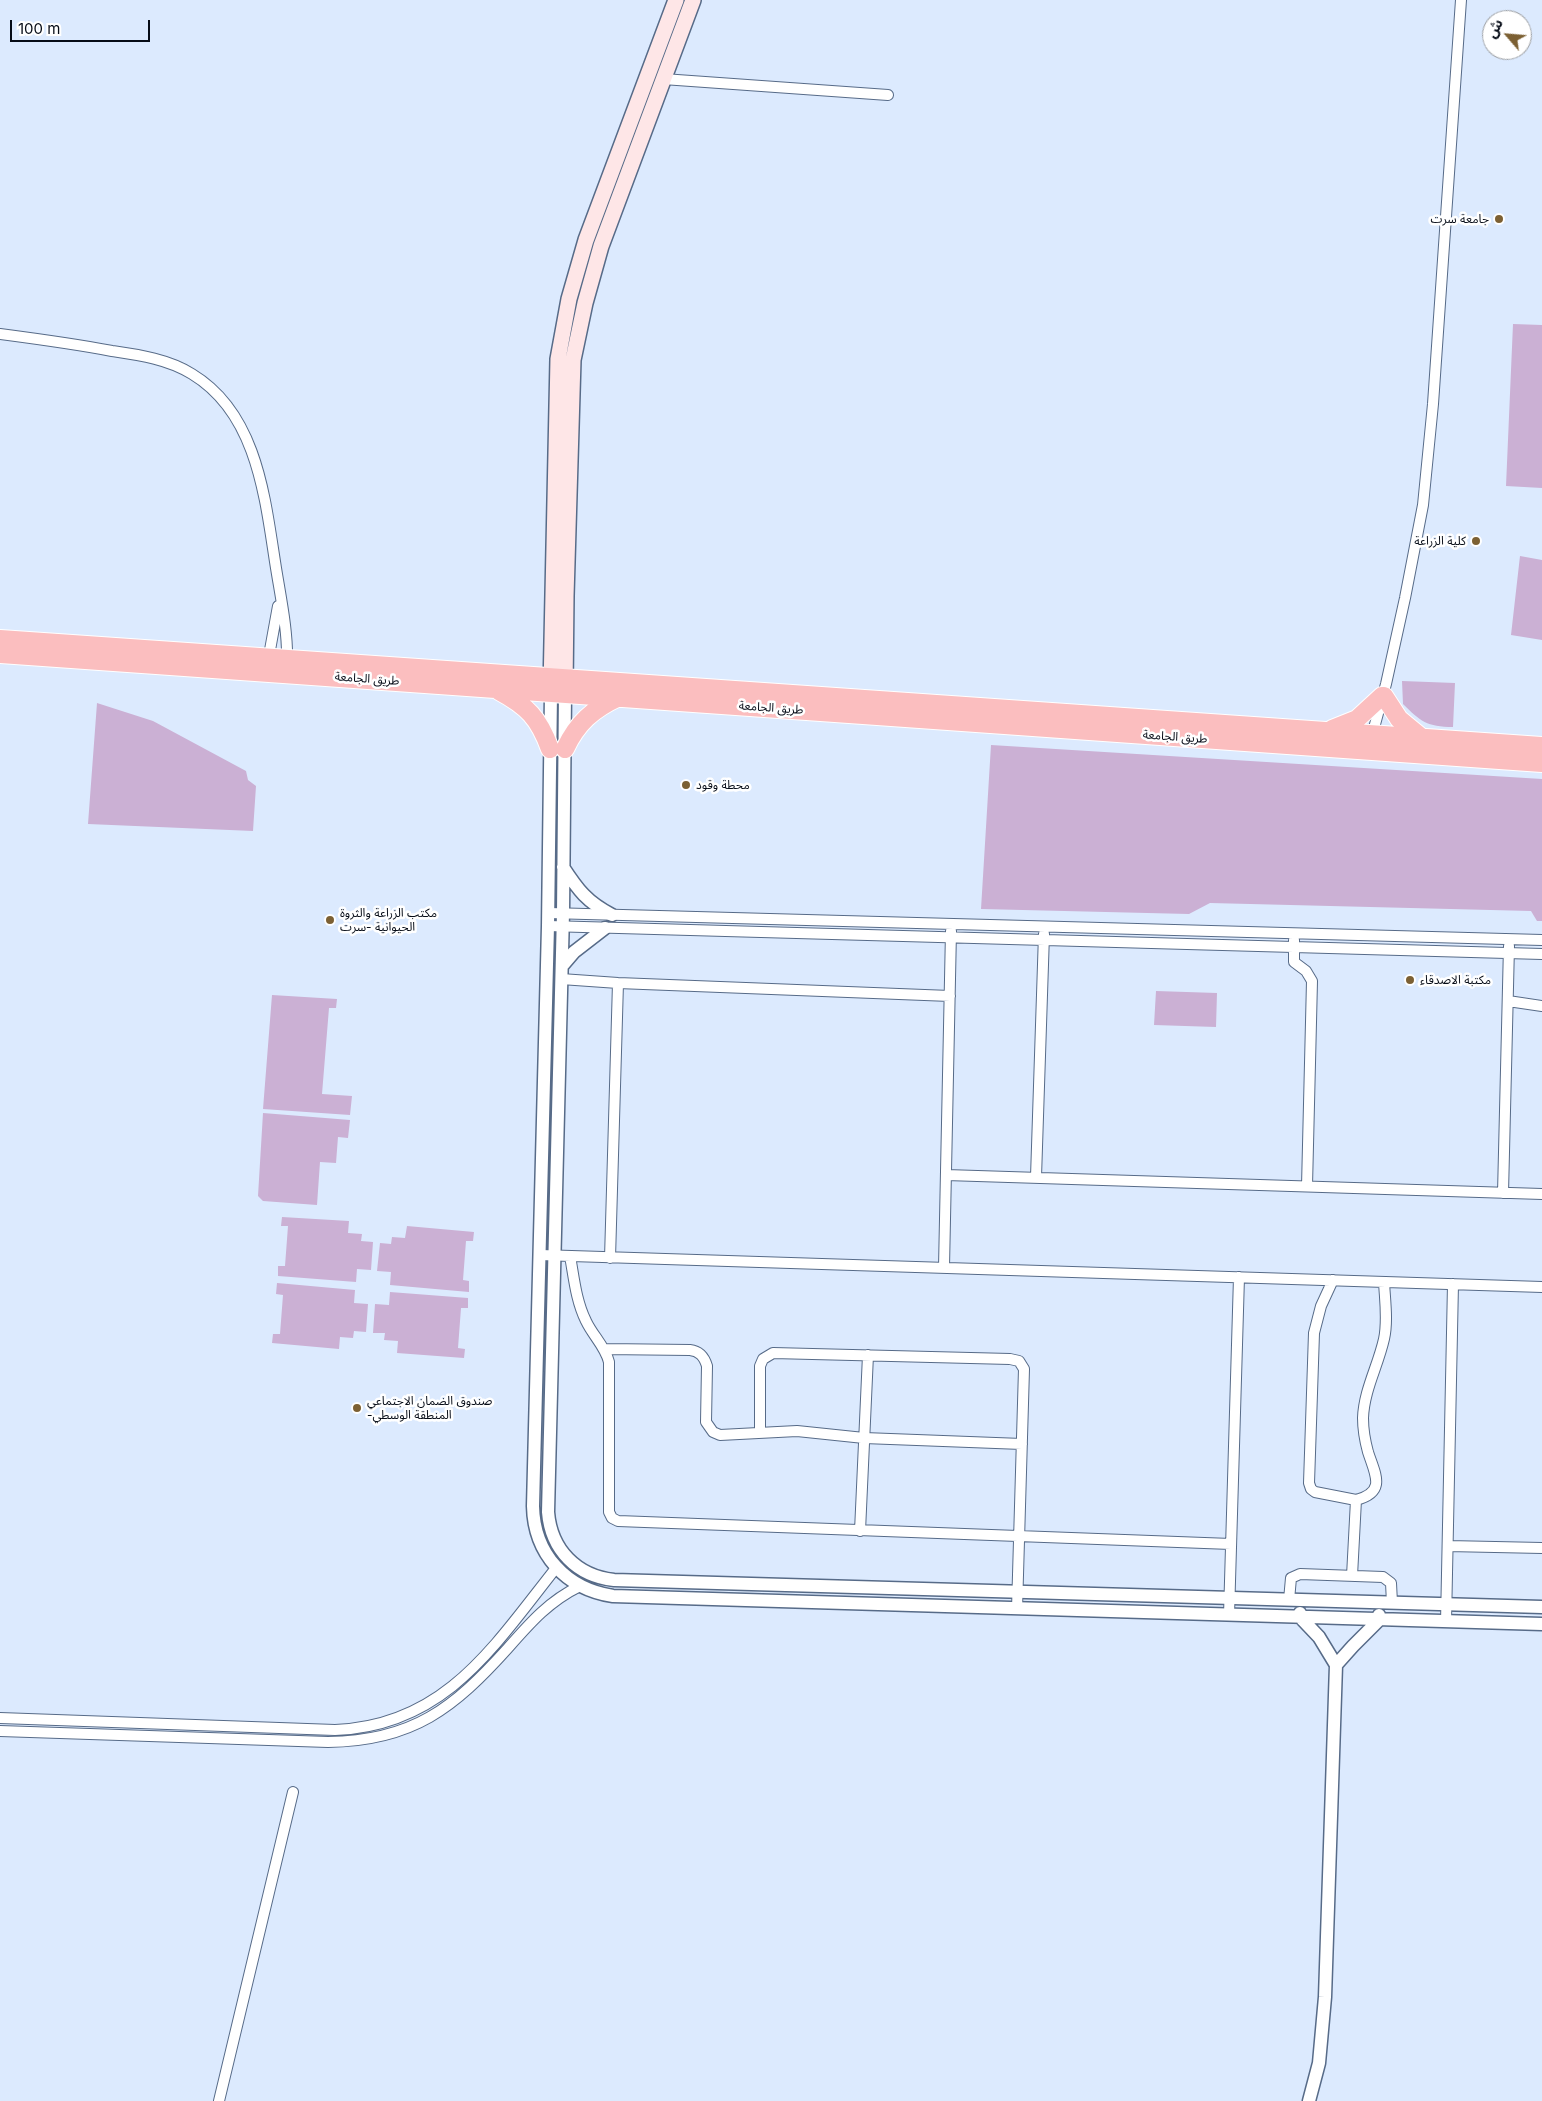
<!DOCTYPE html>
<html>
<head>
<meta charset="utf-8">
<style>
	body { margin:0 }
	#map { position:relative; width:1542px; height:2101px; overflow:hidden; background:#dceafe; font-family:Inter,"Noto Sans Arabic",sans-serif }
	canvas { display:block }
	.north { position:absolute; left:1482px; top:10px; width:50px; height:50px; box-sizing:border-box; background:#fff; border:1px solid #9b9ea2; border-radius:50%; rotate:297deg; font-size:14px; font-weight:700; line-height:20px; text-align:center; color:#060c17 }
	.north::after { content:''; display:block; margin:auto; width:18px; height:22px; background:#7c6033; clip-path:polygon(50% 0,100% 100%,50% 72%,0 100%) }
	.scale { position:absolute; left:10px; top:20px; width:140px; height:22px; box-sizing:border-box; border:2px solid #060c17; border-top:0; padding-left:6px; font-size:15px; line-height:18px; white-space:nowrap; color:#060c17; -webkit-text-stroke:4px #fff; paint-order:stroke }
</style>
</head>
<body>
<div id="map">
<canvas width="1542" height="2101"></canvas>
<div class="north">ش</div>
<div class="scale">100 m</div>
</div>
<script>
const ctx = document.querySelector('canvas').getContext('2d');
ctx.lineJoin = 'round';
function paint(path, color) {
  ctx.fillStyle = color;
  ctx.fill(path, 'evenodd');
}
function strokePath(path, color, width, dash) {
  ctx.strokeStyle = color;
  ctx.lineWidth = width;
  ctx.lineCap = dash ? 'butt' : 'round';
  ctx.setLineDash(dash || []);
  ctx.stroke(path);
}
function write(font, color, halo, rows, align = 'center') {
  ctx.font = font + ' Inter,"Noto Sans Arabic",sans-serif';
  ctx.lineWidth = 5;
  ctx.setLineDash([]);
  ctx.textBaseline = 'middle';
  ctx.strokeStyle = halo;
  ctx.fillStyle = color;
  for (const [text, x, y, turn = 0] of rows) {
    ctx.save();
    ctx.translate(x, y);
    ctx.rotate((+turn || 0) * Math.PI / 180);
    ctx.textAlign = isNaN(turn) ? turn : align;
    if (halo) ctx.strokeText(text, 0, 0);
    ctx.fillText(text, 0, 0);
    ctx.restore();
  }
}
paint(new Path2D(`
	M1513,324L1542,325V488L1506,486Z
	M1520,556L1542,560V640L1511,635Z
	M1402,681L1455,683L1453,727C1427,727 1420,721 1403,704Z
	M97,703L153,721L246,771L248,780L256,786L253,831L88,824Z
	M991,745L1542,779V921H1537L1531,911L1210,903L1189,914L981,909Z
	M1156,991L1217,993L1216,1027L1154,1025Z
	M272,995L337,999L336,1008H329L322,1094L352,1096L350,1115L263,1109Z
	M263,1113L350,1120L348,1138L338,1137L336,1163L320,1162L317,1205L263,1201L258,1196Z
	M282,1217L349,1221L348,1233L362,1234L361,1241L373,1242L371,1270L357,1269L356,1282L278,1276V1266H285L288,1226H281Z
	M407,1226L474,1232L473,1241H466L463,1280L469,1281V1292L390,1285L391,1272L377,1271L380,1243L391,1244L392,1237L405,1238Z
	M277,1283L355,1290L354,1303L368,1304L366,1332L354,1331L353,1338L340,1337L339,1349L272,1343L273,1334H280L283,1295L276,1294Z
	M390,1292L468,1298V1308H461L458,1348L465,1349L464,1358L397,1353L398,1341L384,1340L385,1333H373L375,1304L389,1305Z`), '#cbb0d4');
const minor = new Path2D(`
	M663,79L888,95
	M0,334C38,339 75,344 112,351C139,355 168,359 192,374C258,414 265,499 276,568C281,599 288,632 287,662
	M268,661L278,606
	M1371,739L1386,684L1405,598L1423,505L1433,404L1461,0
	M549,913L1542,940
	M548,926L1542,954
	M1294,940V962L1306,971L1312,981L1307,1186
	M561,979L618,983L950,996
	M1508,1001L1542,1006
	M946,1175L1542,1194
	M1036,1177L1044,934
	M1503,1193L1509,946
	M540,1255L1542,1287
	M570,1256C574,1278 576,1301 586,1321C593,1336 605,1346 609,1362V1512L612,1518L618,1521L1231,1544
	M610,1258L618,983
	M944,1267L951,931
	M1333,1280L1321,1306L1314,1333L1309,1483L1311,1489L1315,1492L1356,1500
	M605,1349L690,1350C699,1351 704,1356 707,1366L706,1422L713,1432L720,1435L797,1431L864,1438L1022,1444
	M760,1432V1366L763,1359L773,1353L1010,1359L1019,1361L1024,1369L1017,1609
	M860,1531L868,1355
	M1448,1546L1542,1548
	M1352,1576L1356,1500C1387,1492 1375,1474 1368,1452C1365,1441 1363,1429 1363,1418C1364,1390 1378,1366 1384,1339C1388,1321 1385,1301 1384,1282
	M1289,1600L1291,1578L1300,1574L1383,1577L1391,1583L1392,1603
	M1229,1615L1239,1277
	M1446,1622L1453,1284
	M0,1718L335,1730C445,1726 494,1646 556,1568
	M0,1731L328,1742C413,1741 454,1708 508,1648C530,1623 549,1601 580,1586
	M219,2101L293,1792`);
const tertiary = new Path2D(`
	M551,693L548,926L533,1506C534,1554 566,1589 613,1596L1542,1624
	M565,693L563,913L548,1512C551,1550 577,1576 614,1580L1542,1607
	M563,867C578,890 587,902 612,915
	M562,966L574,952L605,928
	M1300,1613V1617L1319,1637L1336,1665L1325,1997L1319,2063L1309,2101
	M1336,1665L1353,1646L1379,1620V1615`);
const secondary = new Path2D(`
	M551,688L558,359L569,299L586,240L676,0
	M565,689L566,596L573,360L585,303L601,246L693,0`);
const trunk = new Path2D(`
	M0,639L1542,746
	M0,654L1542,763
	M499,691C527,706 539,718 550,749
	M1384,696L1399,719L1422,738
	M1332,729L1357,719L1382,696
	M565,749C577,723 593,709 619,697`);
strokePath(minor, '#576b88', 12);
strokePath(tertiary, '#576b88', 15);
strokePath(secondary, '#576b88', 18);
strokePath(trunk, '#fff', 20);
strokePath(minor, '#fff', 10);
strokePath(tertiary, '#fff', 12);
strokePath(secondary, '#fee6e7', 15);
strokePath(trunk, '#fbbebf', 18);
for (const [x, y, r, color] of [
	[1499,219,5,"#7c6033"],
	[1476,541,5,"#7c6033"],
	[686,785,5,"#7c6033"],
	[330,920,5,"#7c6033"],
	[1410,980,5,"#7c6033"],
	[357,1408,5,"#7c6033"]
]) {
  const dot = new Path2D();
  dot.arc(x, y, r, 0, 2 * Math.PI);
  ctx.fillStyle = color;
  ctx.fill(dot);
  strokePath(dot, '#fff', 2);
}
write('12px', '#060c17', '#fff', [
	["جامعة سرت",1489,219,"right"],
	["كلية الزراعة",1466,541,"right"],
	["محطة وقود",696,785],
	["مكتب الزراعة والثروة",340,913],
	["الحيوانية -سرت",340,927],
	["مكتبة الاصدقاء",1420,980],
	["صندوق الضمان الاجتماعي",367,1401],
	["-المنطقة الوسطي",367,1415]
], 'left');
write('12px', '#060c17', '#fff', [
	["طريق الجامعة",367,679,4],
	["طريق الجامعة",771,708,4],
	["طريق الجامعة",1175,737,4]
]);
</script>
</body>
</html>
